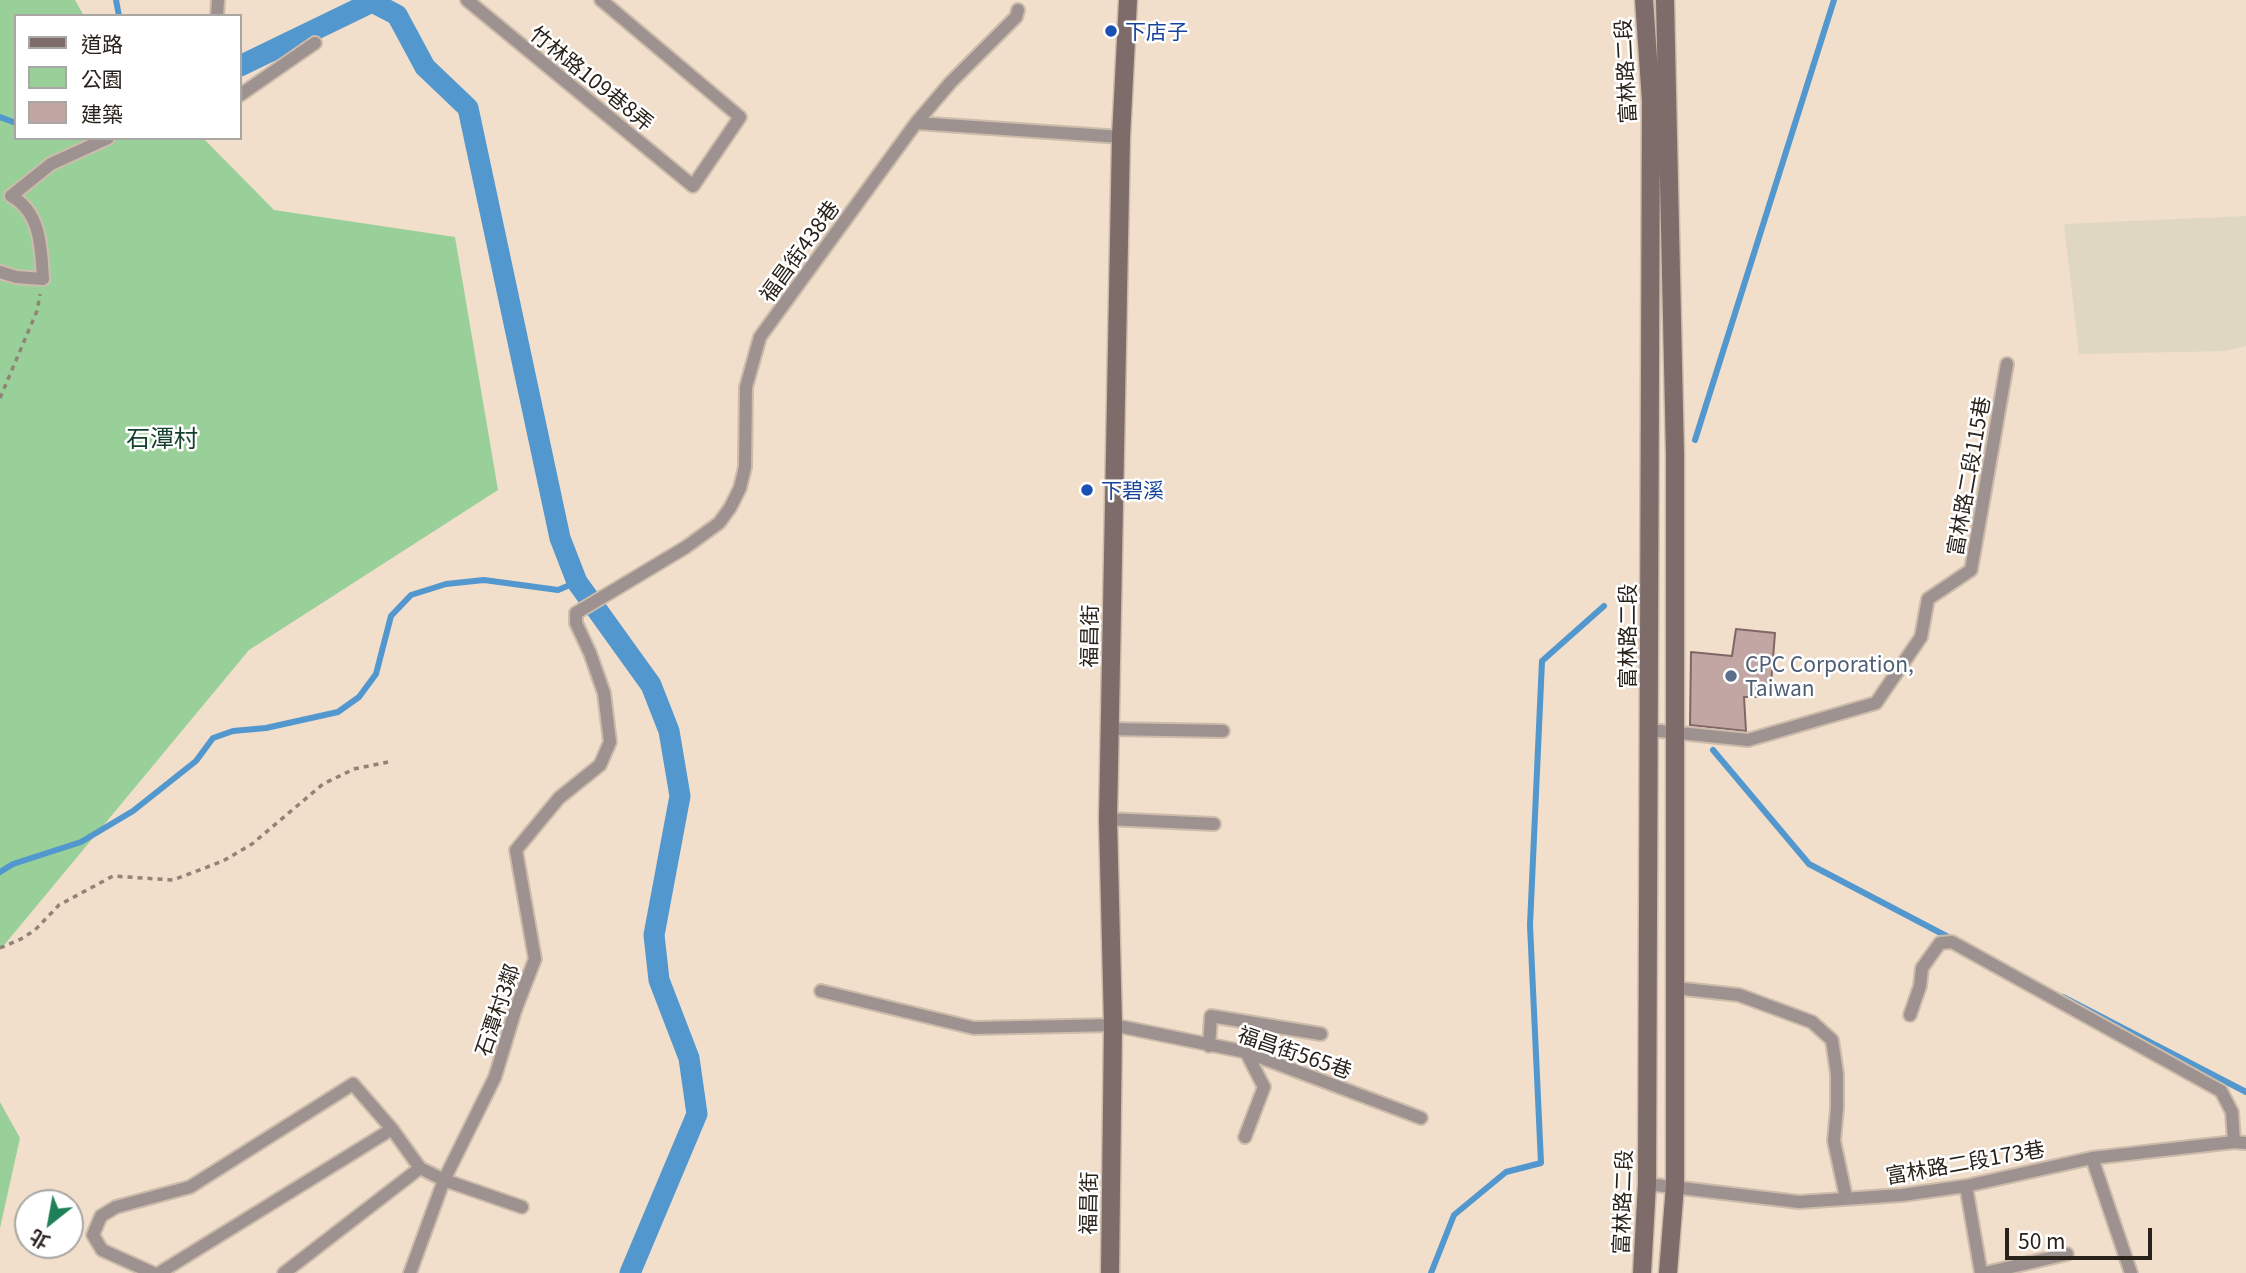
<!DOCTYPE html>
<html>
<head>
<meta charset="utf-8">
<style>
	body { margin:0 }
	#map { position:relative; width:2246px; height:1273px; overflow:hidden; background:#f1decb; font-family:Georgia,"Noto Sans TC",serif }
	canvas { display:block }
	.legend { position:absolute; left:14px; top:14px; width:228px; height:126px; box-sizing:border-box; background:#fff; border:2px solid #a9a7a3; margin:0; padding:9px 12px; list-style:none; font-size:21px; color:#29221a }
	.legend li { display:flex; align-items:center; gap:14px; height:35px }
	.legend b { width:35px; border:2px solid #a9a7a3 }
	.north { position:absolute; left:14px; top:1189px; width:70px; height:70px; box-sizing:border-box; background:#fff; border:2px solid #a9a7a3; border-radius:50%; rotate:211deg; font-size:19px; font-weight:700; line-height:28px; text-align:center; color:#29221a }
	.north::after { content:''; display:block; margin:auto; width:24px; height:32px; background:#1f7f57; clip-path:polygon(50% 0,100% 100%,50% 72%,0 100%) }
	.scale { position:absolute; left:2005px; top:1228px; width:147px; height:32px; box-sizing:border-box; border:4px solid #29221a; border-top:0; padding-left:9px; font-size:21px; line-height:24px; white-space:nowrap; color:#29221a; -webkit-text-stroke:5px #fff; paint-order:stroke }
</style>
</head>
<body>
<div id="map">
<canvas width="2246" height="1273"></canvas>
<ul class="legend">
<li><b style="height:9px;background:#7d6c69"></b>道路</li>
<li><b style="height:19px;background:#99d09a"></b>公園</li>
<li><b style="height:19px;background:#c2a6a4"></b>建築</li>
</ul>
<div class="north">北</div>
<div class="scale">50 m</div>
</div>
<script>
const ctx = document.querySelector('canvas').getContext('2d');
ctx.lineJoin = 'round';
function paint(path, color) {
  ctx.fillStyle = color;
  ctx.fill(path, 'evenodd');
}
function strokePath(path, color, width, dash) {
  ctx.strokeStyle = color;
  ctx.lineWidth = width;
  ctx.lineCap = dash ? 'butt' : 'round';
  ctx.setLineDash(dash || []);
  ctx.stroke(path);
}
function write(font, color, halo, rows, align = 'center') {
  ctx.font = font + ' Georgia,"Noto Sans TC",serif';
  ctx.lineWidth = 5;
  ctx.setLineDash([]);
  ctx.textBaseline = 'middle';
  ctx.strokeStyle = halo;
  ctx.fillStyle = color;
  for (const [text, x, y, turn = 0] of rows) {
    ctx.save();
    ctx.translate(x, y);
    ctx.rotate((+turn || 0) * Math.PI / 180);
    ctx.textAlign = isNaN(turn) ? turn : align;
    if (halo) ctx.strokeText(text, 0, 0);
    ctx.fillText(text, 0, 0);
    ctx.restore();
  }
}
paint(new Path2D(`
	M2246,216V346L2227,351L2079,354L2064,224Z`), '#e0d7c2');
paint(new Path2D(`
	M0,0H75L84,16H16V138H203L274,210L455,237L498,490L249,650L0,950Z
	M0,1102L20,1138L0,1228Z`), '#99d09a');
strokePath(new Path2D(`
	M116,0L119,16
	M0,117L16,123
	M1695,440L1834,0
	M1713,750L1809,864L1954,940
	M0,872L13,864L81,842L133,811L196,761L213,738L233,731L266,728L338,712L359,697L376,674L391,616L411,595L446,584L484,580L558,590L577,582
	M2063,997L2246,1092
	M1431,1273L1454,1215L1506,1172L1541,1163L1530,925L1542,661L1604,606`), '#5297ce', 6);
strokePath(new Path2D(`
	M240,66L372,2L397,15L425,67L468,108L560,538L577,582L651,685L669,731L680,796L654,935L659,980L689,1058L697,1114L630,1273`), '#5297ce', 21);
const building = new Path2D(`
	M1736,629L1775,633L1770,697H1744L1746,731L1690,725L1691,652L1732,656Z`);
paint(building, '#c2a6a4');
strokePath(building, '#806665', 2);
const service = new Path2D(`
	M467,0L693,186L740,117L601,0
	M217,16L218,0
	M240,95L315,43
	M916,123L951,82L1016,17L1018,10
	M0,272L16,277L43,279C41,248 41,212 11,196L51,164L108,138
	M1110,729L1223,731
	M1650,730L1748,740L1876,703L1921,637L1928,599L1971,570L2007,364
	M1108,819L1214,824
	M1675,988L1739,995L1812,1022L1832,1040L1837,1074V1108L1834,1141L1846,1197
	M821,991L974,1028L1113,1025L1246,1052L1421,1118
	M1910,1015L1920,986L1922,968L1940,943L1952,942L2221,1091L2232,1112L2234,1142
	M1209,1046L1211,1016L1321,1034
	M1245,1137L1264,1087L1246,1052
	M2092,1158L2131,1273
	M1647,1184L1799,1202L1902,1195L1966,1186L2092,1158L2234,1142L2246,1143
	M1966,1186L1981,1273
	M153,1273L102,1250L93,1235L101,1216L116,1207L190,1187L353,1084L392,1129
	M159,1273L392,1129L420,1168L444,1180L522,1207
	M284,1273L420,1168
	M410,1273L444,1180L495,1077L515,1011L535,959L516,850L559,798L600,765L610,742L604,693L590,653L576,623V613L686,547L719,523L730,508L740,488L745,467L746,387L760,337L916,123L1121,137
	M1985,1273L2067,1254`);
const secondary = new Path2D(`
	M1665,0L1675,455V1186L1668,1273
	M1110,1273L1113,1025L1108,819L1121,137L1128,0
	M1642,1273L1647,1184L1651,101L1644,0`);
strokePath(service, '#cdbcab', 16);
strokePath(secondary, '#cdbcab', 21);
strokePath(new Path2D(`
	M0,398L37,311L40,294
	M0,948L21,939L35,930L59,905L113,876L173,880L223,861L252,844L323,784L354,769L388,762`), '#918476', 3.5, [5, 5]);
strokePath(service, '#9e9290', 12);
strokePath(secondary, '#7d6c69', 18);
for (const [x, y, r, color] of [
	[1111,31,7,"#1a4fb4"],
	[1087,490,7,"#1a4fb4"],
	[1731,676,7,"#5c6f8a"]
]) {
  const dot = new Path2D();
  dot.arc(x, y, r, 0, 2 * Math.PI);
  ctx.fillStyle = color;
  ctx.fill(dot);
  strokePath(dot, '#fff', 2.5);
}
write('21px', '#164399', '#fff', [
	["下店子",1125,31],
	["下碧溪",1101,490]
], 'left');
write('21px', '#29221a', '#fff', [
	["富林路二段",1625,71,-93],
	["竹林路109巷8弄",592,78,39],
	["福昌街438巷",799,251,-54],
	["富林路二段115巷",1968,476,-80],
	["福昌街",1089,636,-89],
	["富林路二段",1627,636,-90],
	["石潭村3鄰",497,1010,-71],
	["福昌街565巷",1295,1052,19],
	["富林路二段173巷",1965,1162,-10],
	["富林路二段",1622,1202,-88],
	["福昌街",1088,1203,-89]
]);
write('21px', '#4e5e75', '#fff', [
	["CPC Corporation,",1745,664],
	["Taiwan",1745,688]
], 'left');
write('24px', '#14402c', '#fff', [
	["石潭村",162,438]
]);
</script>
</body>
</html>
